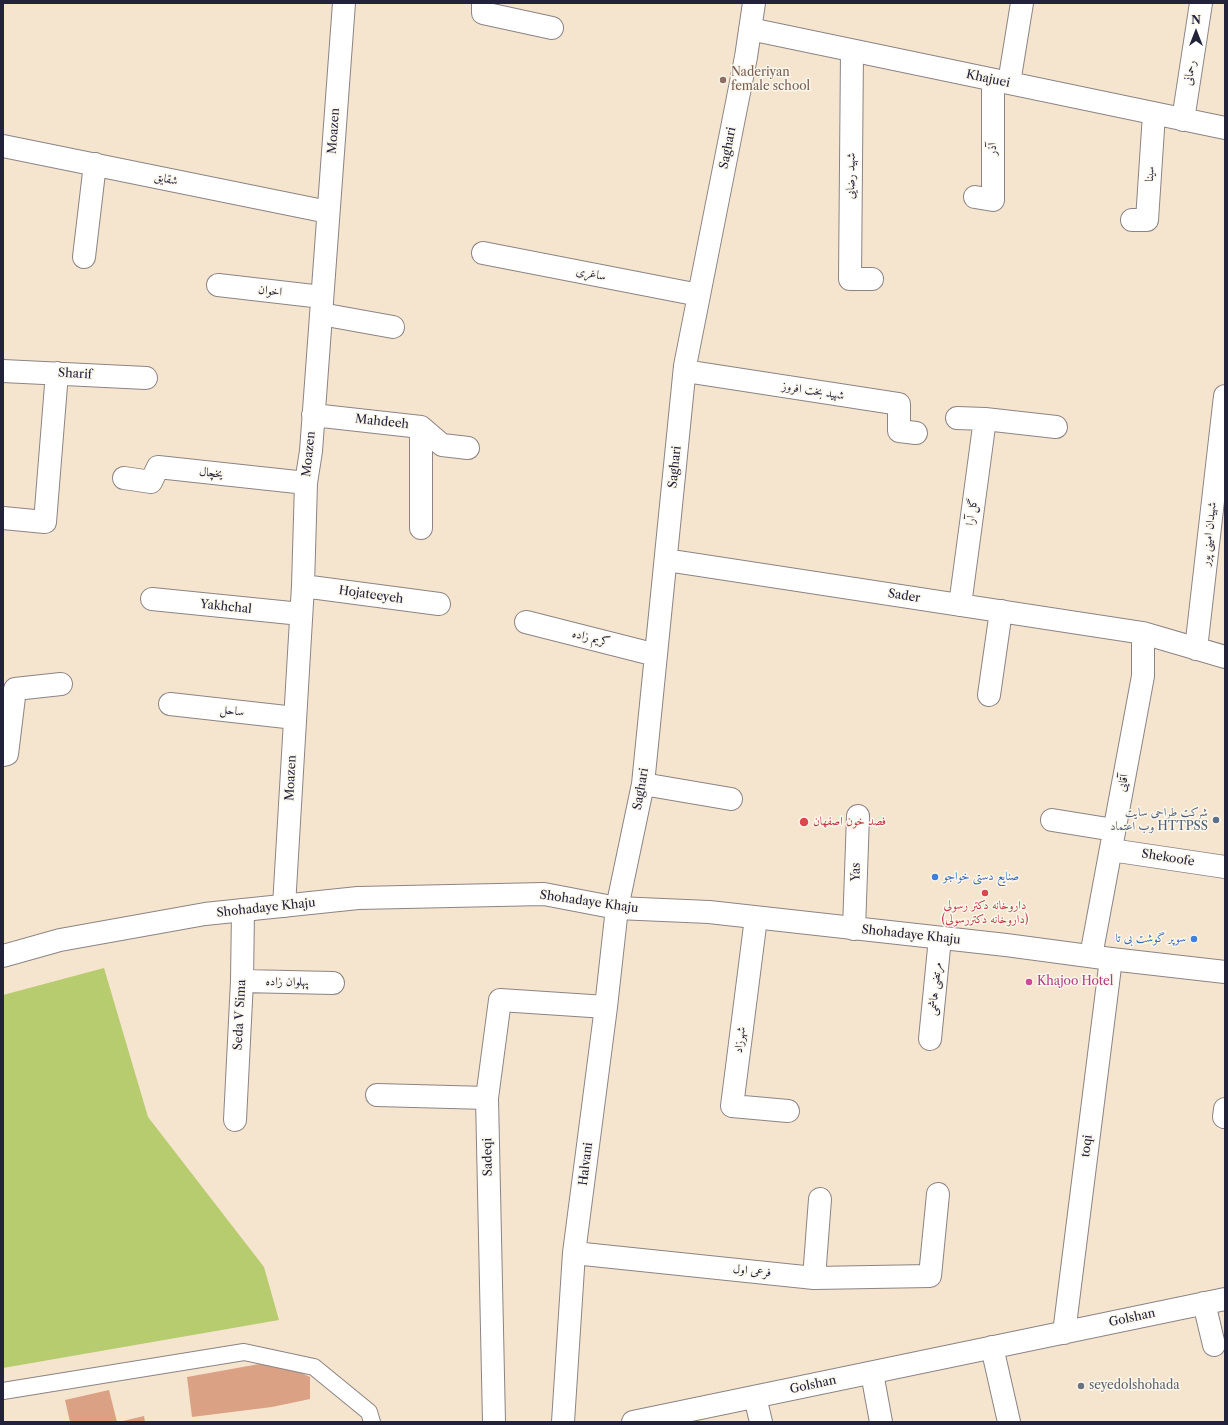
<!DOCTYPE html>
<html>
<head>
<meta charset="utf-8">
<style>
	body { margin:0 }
	#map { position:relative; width:1228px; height:1425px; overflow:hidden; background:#f6e5ce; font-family:"Libre Caslon Text",serif }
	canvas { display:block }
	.frame { position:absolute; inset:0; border:4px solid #22223b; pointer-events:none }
	.north { position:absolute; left:1176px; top:12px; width:40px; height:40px; -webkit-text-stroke:3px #fbf7ec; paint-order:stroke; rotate:0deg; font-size:11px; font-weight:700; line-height:16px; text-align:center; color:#22223b }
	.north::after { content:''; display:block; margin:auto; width:14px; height:18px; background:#22223b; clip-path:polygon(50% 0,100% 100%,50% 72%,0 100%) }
</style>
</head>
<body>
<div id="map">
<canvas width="1228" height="1425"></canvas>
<div class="frame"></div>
<div class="north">N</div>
</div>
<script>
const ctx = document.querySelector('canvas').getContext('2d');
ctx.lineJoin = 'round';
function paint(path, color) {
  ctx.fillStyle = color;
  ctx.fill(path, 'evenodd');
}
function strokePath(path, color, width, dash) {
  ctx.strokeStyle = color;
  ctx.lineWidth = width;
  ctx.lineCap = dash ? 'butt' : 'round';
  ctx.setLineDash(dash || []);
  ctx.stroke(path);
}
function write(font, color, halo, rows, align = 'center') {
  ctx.font = font + ' "Libre Caslon Text",Amiri,serif';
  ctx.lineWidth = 3;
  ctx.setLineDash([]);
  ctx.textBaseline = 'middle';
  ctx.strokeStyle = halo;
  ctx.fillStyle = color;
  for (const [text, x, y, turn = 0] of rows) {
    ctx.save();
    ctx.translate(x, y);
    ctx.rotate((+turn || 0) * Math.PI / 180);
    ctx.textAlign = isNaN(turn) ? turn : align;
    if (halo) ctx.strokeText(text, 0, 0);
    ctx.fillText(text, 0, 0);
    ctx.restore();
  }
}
paint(new Path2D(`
	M104,968L148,1117L264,1267L279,1320L3,1368V995Z`), '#b7cb6f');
paint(new Path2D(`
	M276,1361L310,1377V1399L272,1407L192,1417L187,1377Z
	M109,1390L117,1422H70L65,1400Z
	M144,1416L145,1422H123V1421Z`), '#daa185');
const lane = new Path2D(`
	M3,1391L244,1352L314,1367L369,1412L372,1422`);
const street = new Path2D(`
	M483,3V13L552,28
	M750,29L1225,128
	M852,51L850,279H872
	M1009,83L1022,3
	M1183,120L1201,3
	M3,146L328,212
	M975,197L993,200V80
	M1132,220H1147L1154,114
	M483,253L699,295
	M84,257L95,164
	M218,285L322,297
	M321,314L393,327
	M3,371L146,378
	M685,371L899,404V431L916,433
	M313,415L421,427L442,445L468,448
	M957,418L985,419
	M421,427V528
	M124,478L151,482L158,467L306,483
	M3,518L45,522L57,373
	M666,560L1143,633L1225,657
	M303,586L439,604
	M152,599L301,614
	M960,605L985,419L1056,427
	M526,622L656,655
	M1196,649L1225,396
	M989,695L1001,611
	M170,704L295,718
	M3,755L7,754L15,689L61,684
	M643,784L731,799
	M1052,820L1114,830
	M1111,850L1225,867
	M284,906L303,586L306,483L311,451L344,3
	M756,918L732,1106L788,1111
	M854,929L858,816
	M1091,956L1143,676V633
	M242,981L333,983
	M930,1039L940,938
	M377,1095L487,1098
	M1224,1117L1225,1109
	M235,1120L242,981L243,910
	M574,1253L814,1278L930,1276L938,1194
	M814,1278L820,1199
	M1204,1303L1214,1345
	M1064,1333L1111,959
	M992,1347L1009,1422
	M872,1373L881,1422
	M755,1397L761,1422
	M494,1422L487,1098L500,1000L606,1007
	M563,1422L574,1253L606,1007L617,908L643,784L685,366L746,57L754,3
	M633,1422L1225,1299`);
const secondary = new Path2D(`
	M3,956L60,940L205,914L358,898L544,894L617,908L709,912L1006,945L1111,959L1225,972`);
strokePath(lane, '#8c8484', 18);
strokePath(street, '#8c8484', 24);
strokePath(secondary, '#8c8484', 24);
strokePath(lane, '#fff', 16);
strokePath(street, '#fff', 22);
strokePath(secondary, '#fff', 22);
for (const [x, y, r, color] of [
	[723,80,4,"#8d6e63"],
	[1216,820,4,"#5c6f8a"],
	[804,822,5,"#e0444e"],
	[935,877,4,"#3f7fe0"],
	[985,893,4,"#e0444e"],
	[1194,939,4,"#3f7fe0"],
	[1029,982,4,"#d1479c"],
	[1081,1386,4,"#6b7280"]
]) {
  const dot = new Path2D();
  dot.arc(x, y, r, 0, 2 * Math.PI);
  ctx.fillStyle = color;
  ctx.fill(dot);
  strokePath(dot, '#fbf7ec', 1.5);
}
write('12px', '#785e54', '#fbf7ec', [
	["Naderiyan",731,73],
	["female school",731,87]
], 'left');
write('12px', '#22223b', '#fbf7ec', [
	["رحمانی",1190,73,-81],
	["Khajuei",988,79,12],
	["Moazen",334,131,-86],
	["Saghari",728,148,-79],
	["آذر",993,149,-90],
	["سینا",1150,174,-86],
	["شهید رضایی",851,176,-89],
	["شقایق",166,179,12],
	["ساغری",591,274,11],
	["اخوان",270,291,7],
	["Sharif",75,374,3],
	["شهید بخت افروز",813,391,9],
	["Mahdeeh",382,422,6],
	["Moazen",309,454,-84],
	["Saghari",675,467,-84],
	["یخچال",211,473,6],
	["گل آرا",972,512,-82],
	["شهیدان امینی پور",1209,534,-84],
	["Hojateeyeh",371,595,8],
	["Sader",904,596,9],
	["Yakhchal",226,607,6],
	["کریم زاده",591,638,14],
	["ساحل",232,711,7],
	["Moazen",291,778,-87],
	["آقایی",1123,783,-80],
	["Saghari",641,789,-80],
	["Shekoofe",1168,858,9],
	["Yas",856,872,-88],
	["Shohadaye Khaju",589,902,8],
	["Shohadaye Khaju",266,908,-6],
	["Shohadaye Khaju",911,935,6],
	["پهلوان زاده",287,982,1],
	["مرتضی هاشمی",935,989,-84],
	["Seda V Sima",240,1015,-87],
	["شهرزاد",740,1040,-83],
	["toqi",1087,1146,-83],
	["Sadeqi",488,1157,-91],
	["Halvani",586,1164,-83],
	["فرعی اول",752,1271,6],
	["Golshan",1132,1318,-12],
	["Golshan",813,1385,-12]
]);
write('12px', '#4e5e75', '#fbf7ec', [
	["شرکت طراحی سایت",1208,813],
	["وب اعتماد HTTPSS",1208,827]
], 'right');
write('12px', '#be3a42', '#fbf7ec', [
	["فصد خون اصفهان",813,822],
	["داروخانه دکتر رسولی",985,906,"center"],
	["(داروخانه دکتررسولی)",985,920,"center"]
], 'left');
write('12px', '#366cbe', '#fbf7ec', [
	["صنایع دستی خواجو",943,877],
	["سوپر گوشت بی تا",1186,939,"right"]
], 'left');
write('12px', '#b23c85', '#fbf7ec', [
	["Khajoo Hotel",1037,982]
], 'left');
write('12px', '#5b616d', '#fbf7ec', [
	["seyedolshohada",1089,1386]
], 'left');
</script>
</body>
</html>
